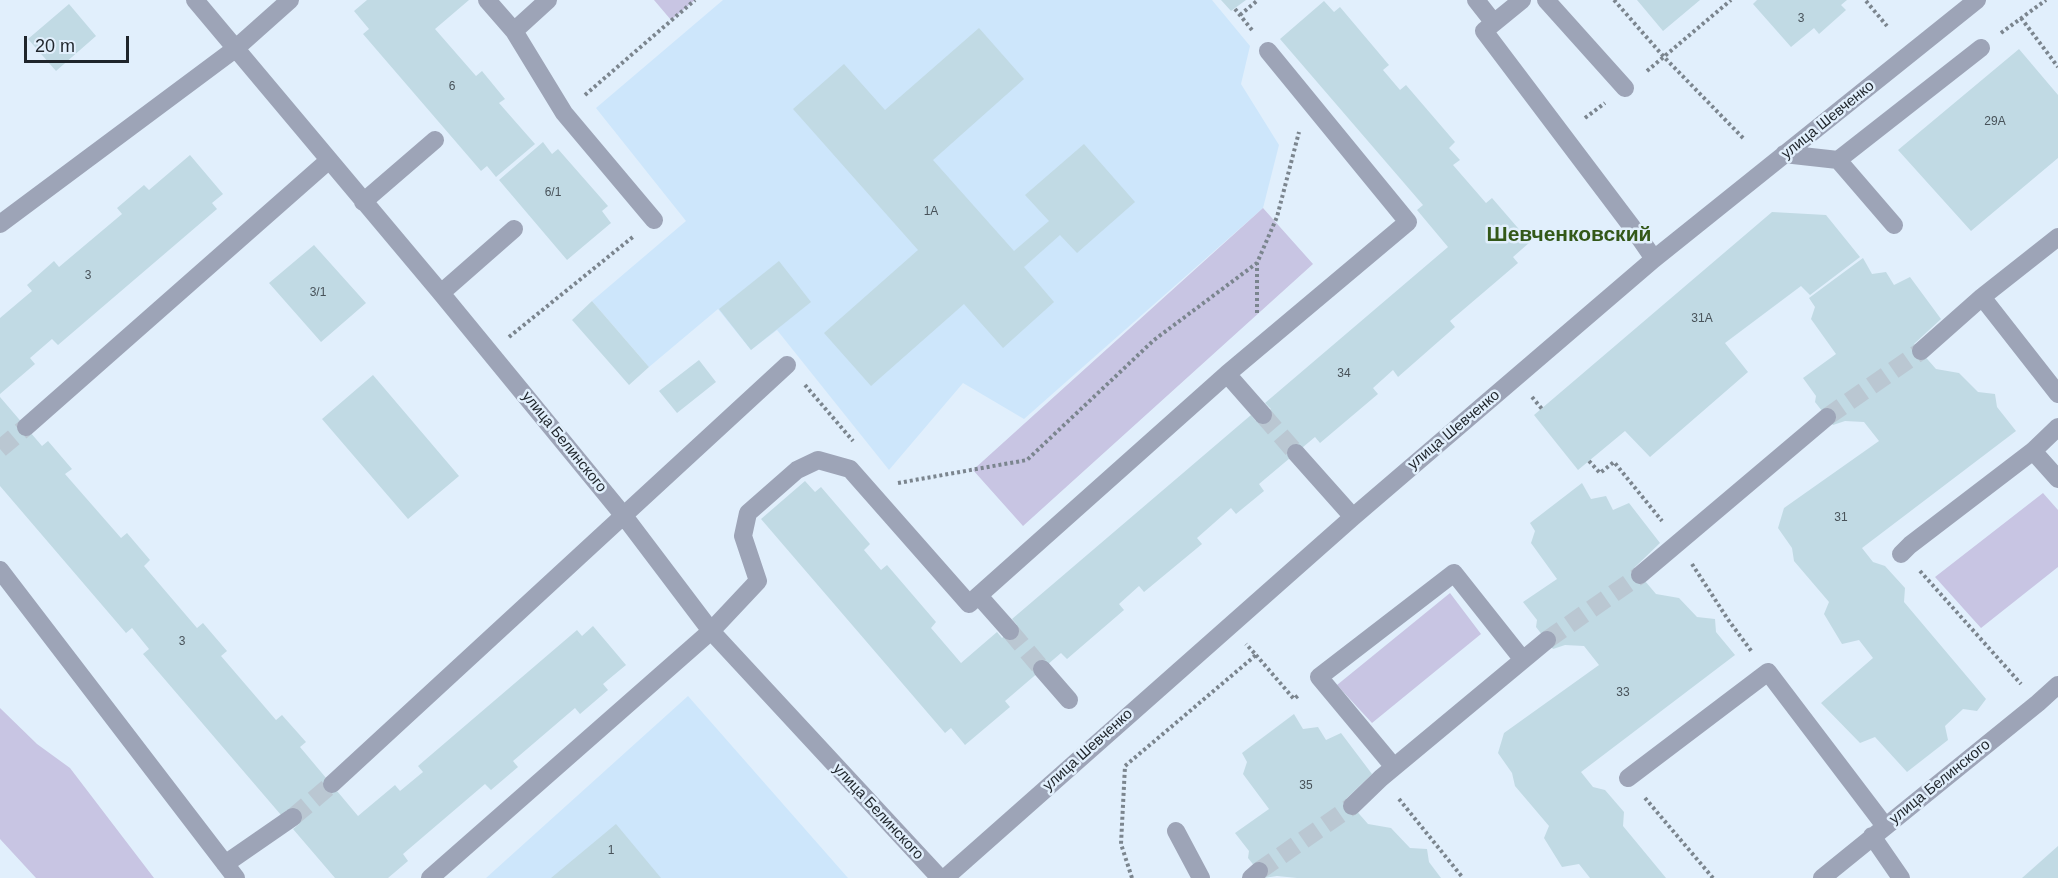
<!DOCTYPE html>
<html>
<head>
<meta charset="utf-8">
<style>
	body { margin:0 }
	#map { position:relative; width:2058px; height:878px; overflow:hidden; background:#e1effc; font-family:Arial,sans-serif }
	canvas { display:block }
	.scale { position:absolute; left:24px; top:36px; width:105px; height:27px; box-sizing:border-box; border:3px solid #1f252b; border-top:0; padding-left:8px; font-size:18px; line-height:21px; white-space:nowrap; color:#1f252b; -webkit-text-stroke:4px #e1effc; paint-order:stroke }
</style>
</head>
<body>
<div id="map">
<canvas width="2058" height="878"></canvas>
<div class="scale">20 m</div>
</div>
<script>
const ctx = document.querySelector('canvas').getContext('2d');
ctx.lineJoin = 'round';
function paint(path, color) {
  ctx.fillStyle = color;
  ctx.fill(path, 'evenodd');
}
function strokePath(path, color, width, dash) {
  ctx.strokeStyle = color;
  ctx.lineWidth = width;
  ctx.lineCap = dash ? 'butt' : 'round';
  ctx.setLineDash(dash || []);
  ctx.stroke(path);
}
function write(font, color, halo, rows, align = 'center') {
  ctx.font = font + ' Arial,sans-serif';
  ctx.lineWidth = 5;
  ctx.setLineDash([]);
  ctx.textBaseline = 'middle';
  ctx.strokeStyle = halo;
  ctx.fillStyle = color;
  for (const [text, x, y, turn = 0] of rows) {
    ctx.save();
    ctx.translate(x, y);
    ctx.rotate((+turn || 0) * Math.PI / 180);
    ctx.textAlign = isNaN(turn) ? turn : align;
    if (halo) ctx.strokeText(text, 0, 0);
    ctx.fillText(text, 0, 0);
    ctx.restore();
  }
}
paint(new Path2D(`
	M723,0H1212L1250,46L1241,84L1279,145L1263,208L1024,419L963,383L889,470L777,330L751,350L718,309L649,367L592,301L686,221L596,108Z
	M688,696L848,878H486Z`), '#cde6fb');
paint(new Path2D(`
	M654,0H695L671,20Z
	M1263,208L1313,264L1023,526L973,470Z
	M2043,493L2058,510V567L1981,628L1935,577Z
	M1450,593L1481,634L1372,723L1337,685Z
	M0,708L37,744L70,768L154,878H36L0,839Z`), '#c8c5e3');
paint(new Path2D(`
	M367,0H469L435,29L476,76L482,71L505,99L499,103L535,144L496,177L487,166L481,171L363,34L369,29L354,11Z
	M1221,0H1246L1231,11Z
	M1637,0H1700L1663,31Z
	M1757,0H1847L1841,5L1846,10L1819,34L1814,28L1791,47L1753,4Z
	M1324,1L1334,12L1340,7L1389,65L1383,70L1400,90L1406,85L1455,142L1449,148L1460,160L1453,165L1486,203L1492,198L1530,242L1513,257L1518,263L1450,321L1455,327L1398,377L1393,370L1373,388L1378,394L1320,443L1315,437L1259,484L1264,491L1236,514L1231,508L1197,538L1202,544L1144,592L1139,586L1119,604L1124,610L1067,659L1061,653L1005,701L1010,707L965,745L951,728L945,733L761,519L805,481L815,492L821,487L870,544L864,550L881,570L887,565L936,622L931,628L961,663L997,632L1002,638L1017,625L1012,619L1251,415L1256,421L1271,409L1265,403L1448,247L1417,210L1423,205L1280,39Z
	M69,4L96,36L56,71L28,39Z
	M979,28L1024,79L933,160L1014,251L1049,221L1025,195L1084,144L1135,202L1077,253L1060,235L1024,267L1054,302L1003,348L964,304L871,386L824,333L918,250L793,109L844,64L885,110Z
	M2019,49L2058,95V158L1971,231L1898,150Z
	M543,142L552,154L558,149L608,206L602,211L611,223L567,260L499,180Z
	M190,155L223,194L212,203L217,209L58,345L52,339L30,358L35,364L0,394V318L32,291L27,285L54,261L59,267L122,214L117,208L144,185L149,190Z
	M1772,212L1826,215L1860,257L1810,295L1801,286L1725,343L1748,372L1650,457L1625,431L1578,470L1534,415Z
	M314,245L366,303L321,342L269,283Z
	M1863,258L1872,274L1886,272L1894,285L1910,277L1941,319L1914,344L1936,369L1959,373L1978,392L1995,394L1997,407L2016,431L1862,548L1873,562L1885,566L1905,588L1904,602L1986,699L1977,711L1963,709L1945,726L1948,740L1907,772L1875,737L1860,743L1821,703L1873,658L1859,640L1842,644L1824,614L1829,602L1794,561L1792,548L1778,528L1784,508L1879,441L1864,422L1845,421L1833,425L1815,402L1816,396L1803,378L1836,354L1811,319L1815,307L1809,298Z
	M779,261L811,302L751,350L719,309Z
	M592,301L649,367L629,385L572,320Z
	M699,360L716,382L677,413L659,391Z
	M373,375L459,476L408,519L322,419Z
	M0,397L42,446L48,441L72,469L65,474L121,538L127,533L150,560L144,566L197,628L203,623L227,651L221,656L276,720L282,715L306,742L300,747L358,816L395,785L400,791L423,772L418,766L577,630L582,636L593,626L626,665L603,684L608,690L580,714L575,708L513,761L518,767L491,790L485,784L403,854L408,861L388,878H335L293,829L299,824L287,810L281,815L143,654L149,649L132,628L126,633L0,486Z
	M1582,483L1591,499L1606,496L1613,510L1629,503L1660,543L1634,568L1656,594L1679,598L1697,617L1715,619L1716,632L1735,655L1581,772L1593,787L1605,790L1624,812L1623,826L1666,878H1590L1579,864L1562,867L1544,838L1549,826L1515,786L1512,773L1498,753L1504,733L1599,665L1584,646L1565,645L1553,649L1536,627L1537,620L1523,602L1557,579L1531,543L1535,531L1530,523Z
	M1294,714L1303,729L1318,727L1326,740L1341,733L1372,774L1346,799L1368,824L1391,828L1410,848L1427,849L1429,862L1441,878H1297L1277,876L1264,878L1248,858L1249,851L1235,833L1269,809L1243,774L1247,762L1242,753Z
	M616,824L661,878H551Z
	M2058,846V878H2022Z`), '#c1dae4');
strokePath(new Path2D(`
	M1263,415L1296,453
	M1827,417L1921,351
	M0,449L26,427
	M1010,631L1042,669
	M1547,640L1640,575
	M293,817L332,784
	M1259,871L1352,806`), '#bac7d2', 18, [18, 9]);
strokePath(new Path2D(`
	M1614,0L1664,57L1744,139
	M1866,1L1887,26
	M1235,9L1252,30
	M1240,15L1258,0
	M2021,18L2058,67
	M2001,33L2046,0
	M1647,71L1731,0
	M585,95L695,0
	M1585,118L1605,103
	M1257,313V263L1277,217L1299,132
	M509,337L634,236
	M805,385L853,441
	M1532,397L1542,409
	M1589,461L1600,473L1614,462L1662,521
	M898,483L1027,460L1154,340L1257,263
	M1692,564L1729,621L1752,652
	M1920,571L2021,684
	M1256,655L1294,699L1300,694
	M1645,798L1713,878
	M1399,799L1463,878
	M1132,878L1121,844L1125,766L1256,655L1246,644`), '#7b858e', 4, [3, 3]);
strokePath(new Path2D(`
	M195,0L441,293L624,516L711,631L940,878
	M487,0L514,31
	M548,0L514,31L564,113L654,220
	M1476,0L1494,23
	M1522,0L1484,31L1632,227L1654,259
	M1546,0L1625,88
	M1784,154L1838,160L1894,225
	M1838,160L1981,48
	M363,202L435,140
	M0,224L235,49L290,0
	M441,293L514,229
	M1982,297L2058,394
	M1921,351L1982,297L2058,237
	M1227,374L1263,415
	M26,427L328,161
	M2033,451L2058,479
	M1296,453L1353,517
	M1901,554L1910,545L2033,451L2058,427
	M0,570L236,878
	M1640,575L1827,417
	M979,596L1010,631
	M1042,669L1069,700
	M1394,767L1319,677L1454,573L1523,660
	M1628,778L1768,672L1885,826
	M332,784L787,365
	M1352,806L1381,778L1547,640
	M1176,831L1201,878
	M1872,836L1901,878
	M225,864L293,817
	M430,878L711,631L758,581L743,536L748,513L797,470L818,460L850,469L969,604L1227,374L1408,222L1268,51
	M945,878L1353,517L1654,259L1977,0
	M1251,878L1259,871
	M1822,878L2038,703L2058,685`), '#9da4b7', 18);
write('12px', '#485259', null, [
	["3",1801,19],
	["6",452,87],
	["29А",1995,122],
	["6/1",553,193],
	["1А",931,212],
	["3",88,276],
	["3/1",318,293],
	["31А",1702,319],
	["34",1344,374],
	["31",1841,518],
	["3",182,642],
	["33",1623,693],
	["35",1306,786],
	["1",611,851]
]);
write('15px', '#1f252b', '#e1effc', [
	["улица Шевченко",1828,120,-39],
	["улица Шевченко",1454,430,-40],
	["улица Белинского",564,442,51],
	["улица Шевченко",1088,750,-42],
	["улица Белинского",1940,782,-39],
	["улица Белинского",878,812,47]
]);
write('bold 21px', '#335819', '#e1effc', [
	["Шевченковский",1569,235]
]);
</script>
</body>
</html>
